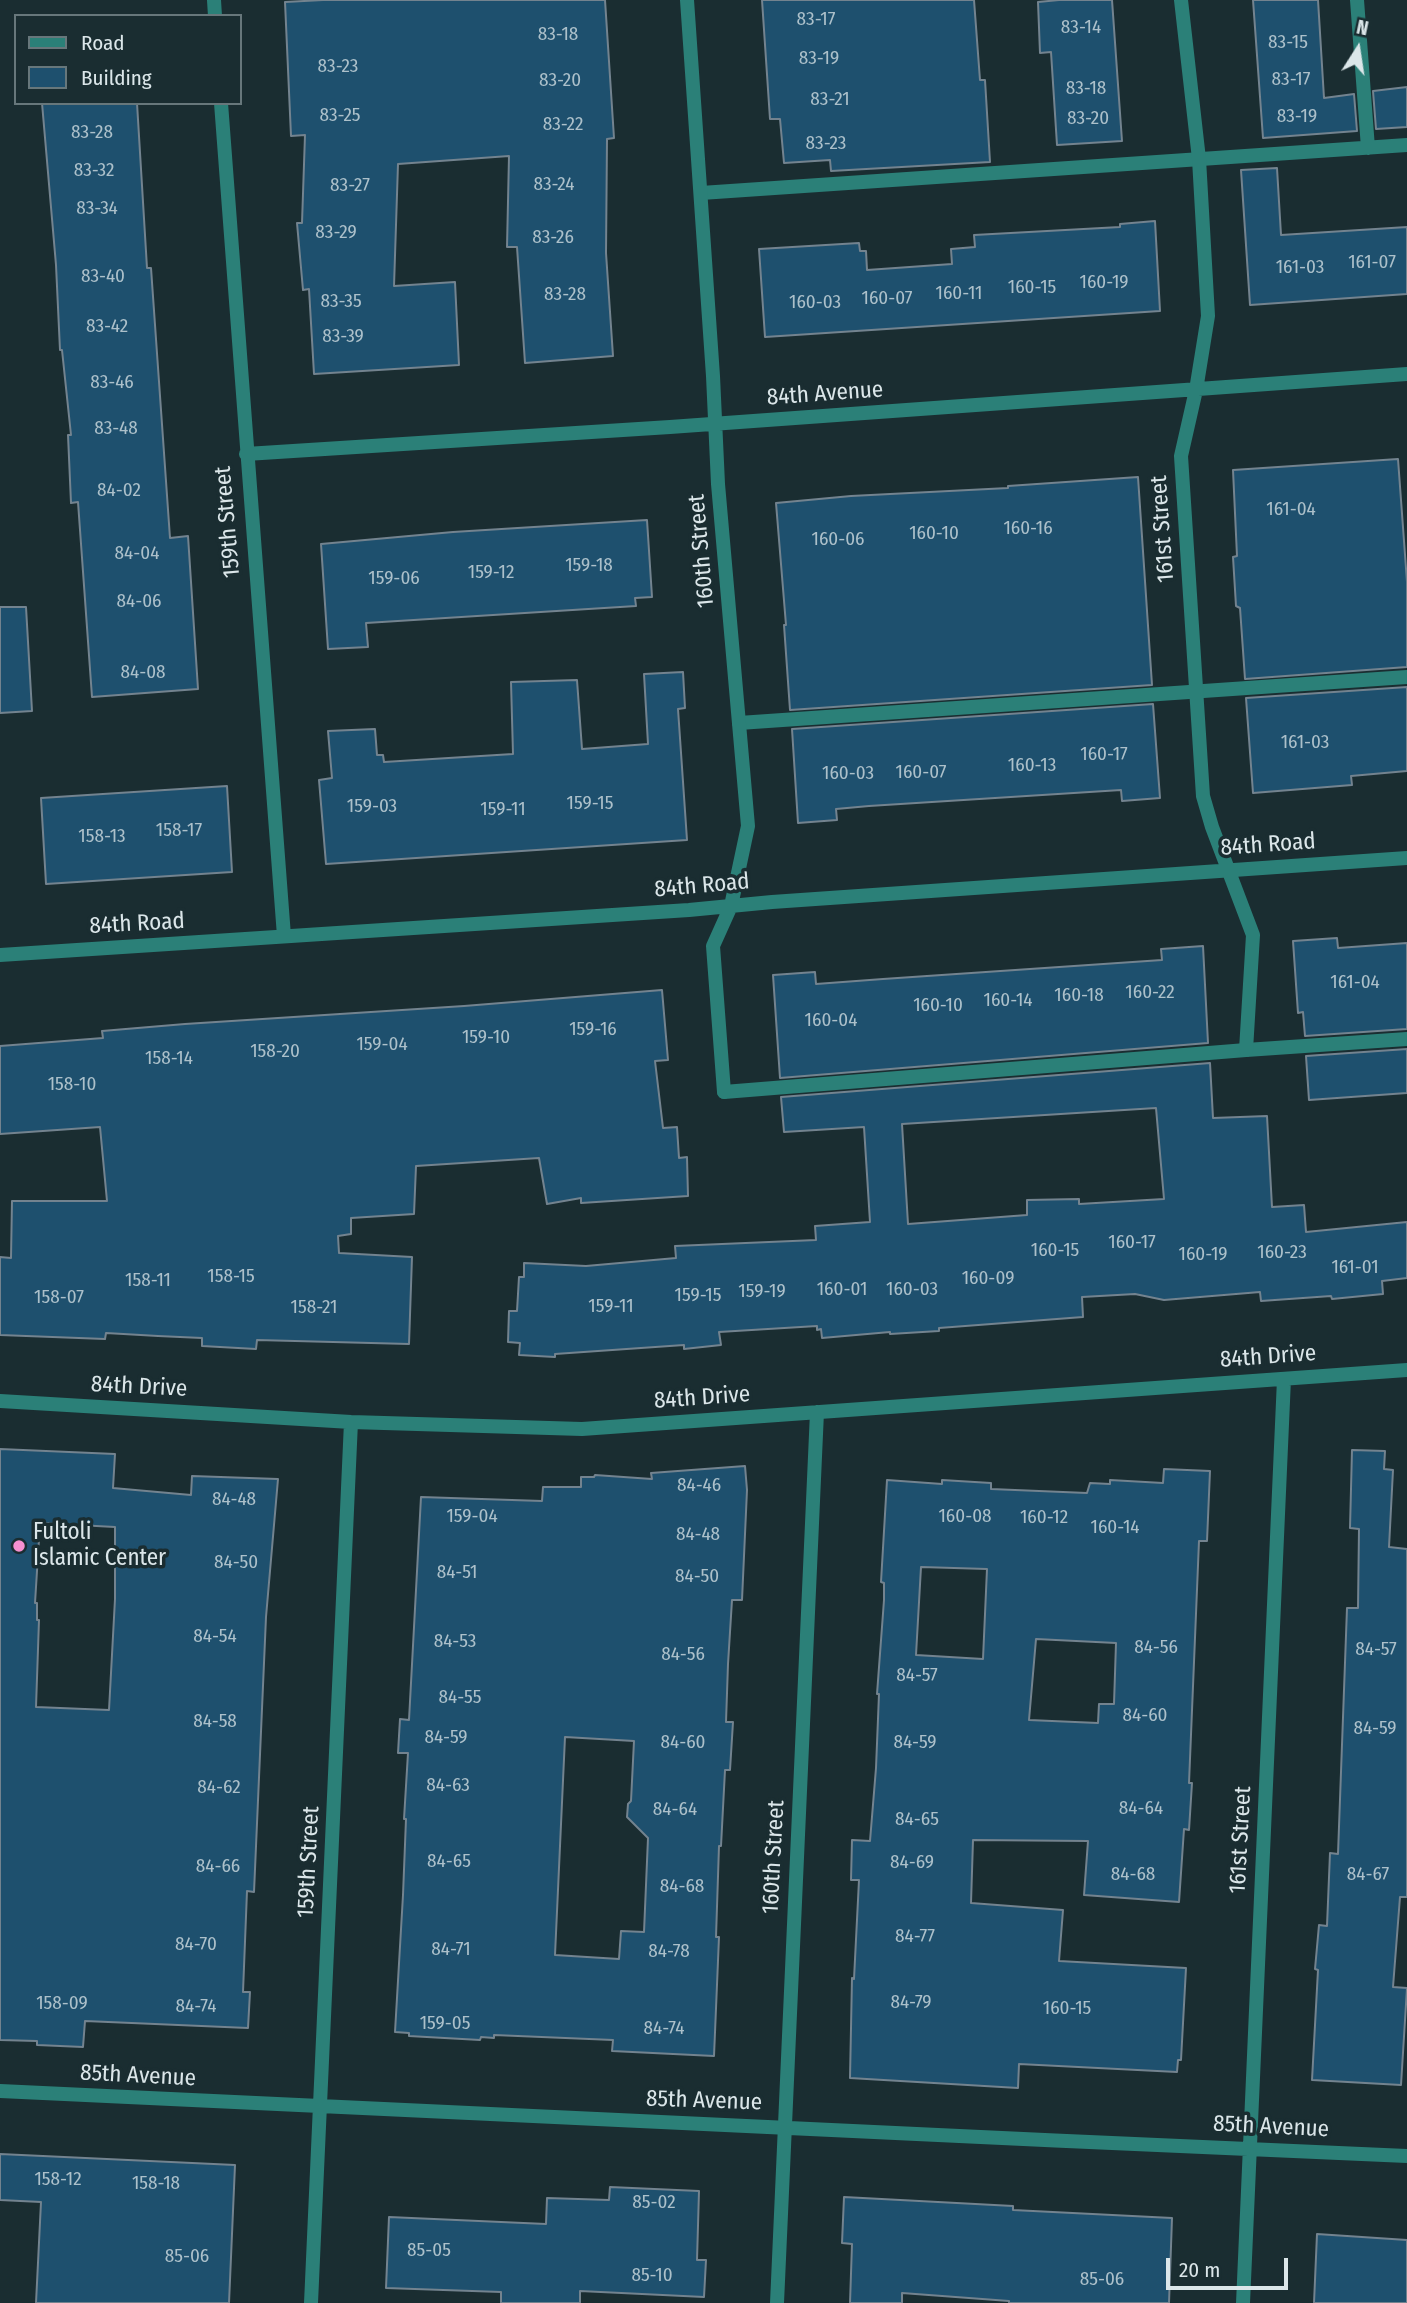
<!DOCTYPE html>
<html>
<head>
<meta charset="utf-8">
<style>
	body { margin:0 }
	#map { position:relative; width:1407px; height:2303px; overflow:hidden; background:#1a2d31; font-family:"Fira Sans Condensed",sans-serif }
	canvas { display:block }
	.legend { position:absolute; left:14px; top:14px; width:228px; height:91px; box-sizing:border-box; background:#1a2d31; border:2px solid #67777b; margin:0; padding:9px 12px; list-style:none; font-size:21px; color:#dbe6e9 }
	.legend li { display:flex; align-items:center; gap:14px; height:35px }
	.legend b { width:35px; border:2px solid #67777b }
	.north { position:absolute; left:1323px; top:14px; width:70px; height:70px; -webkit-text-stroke:5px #1a2d31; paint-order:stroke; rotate:12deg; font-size:19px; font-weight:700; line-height:28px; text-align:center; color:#dbe6e9 }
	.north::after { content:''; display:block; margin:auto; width:24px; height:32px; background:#dbe6e9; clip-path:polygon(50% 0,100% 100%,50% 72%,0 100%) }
	.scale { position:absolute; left:1166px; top:2258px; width:122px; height:32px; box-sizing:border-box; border:4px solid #dbe6e9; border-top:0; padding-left:9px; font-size:21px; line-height:24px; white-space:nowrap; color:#dbe6e9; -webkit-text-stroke:5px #1a2d31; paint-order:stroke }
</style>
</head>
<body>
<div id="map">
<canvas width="1407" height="2303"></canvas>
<ul class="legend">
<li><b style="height:9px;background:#2b8078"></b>Road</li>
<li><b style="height:19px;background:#1e506e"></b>Building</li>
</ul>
<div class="north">N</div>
<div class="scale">20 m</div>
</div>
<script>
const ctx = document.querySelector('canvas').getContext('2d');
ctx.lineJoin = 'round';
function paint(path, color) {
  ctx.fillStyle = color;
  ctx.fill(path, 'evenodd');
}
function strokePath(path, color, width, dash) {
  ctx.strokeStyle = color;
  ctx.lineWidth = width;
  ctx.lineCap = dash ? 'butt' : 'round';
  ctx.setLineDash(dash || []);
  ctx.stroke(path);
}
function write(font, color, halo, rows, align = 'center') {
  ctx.font = font + ' "Fira Sans Condensed",sans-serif';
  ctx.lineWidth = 7;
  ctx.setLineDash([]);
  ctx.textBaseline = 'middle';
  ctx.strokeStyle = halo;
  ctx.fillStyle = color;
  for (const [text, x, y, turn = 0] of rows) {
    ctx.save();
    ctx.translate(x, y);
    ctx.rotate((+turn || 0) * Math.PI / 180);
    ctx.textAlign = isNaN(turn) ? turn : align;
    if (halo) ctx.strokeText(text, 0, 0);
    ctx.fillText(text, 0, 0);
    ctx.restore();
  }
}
const building = new Path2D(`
	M323,0H605L614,138L607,139L606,253L613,356L525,363L517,247H507L509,156L398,164L394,286L455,282L459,365L314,374L309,289L303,290L297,223H302L305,135L291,136L285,2Z
	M762,0H974L980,80H985L990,162L831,171L830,160L784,163L780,119H770Z
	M1059,0H1112L1122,141L1057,145L1051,52L1040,53L1038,2Z
	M1253,0H1318L1324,98L1354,94L1357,131L1263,138Z
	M1407,87V127L1376,129L1373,91Z
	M42,103H137L147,268H151L170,538L188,536L198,689L92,697L78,502L71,503L68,435H71L62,350H60L56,265Z
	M1277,168L1281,235L1407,227V294L1250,305L1241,170Z
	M1155,221L1160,311L765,337L759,249L859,243L860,251H866L867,270L952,264L951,249L975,247L974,235L1120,227V224Z
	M1398,459L1407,582V667L1245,679L1240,608L1236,606L1233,557L1237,556L1233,470Z
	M1138,477L1152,685L790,710L784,625H786L776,503L851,496L1008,488V486Z
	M647,520L652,597L635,598L636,606L366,623L368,647L328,649L321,544L453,532Z
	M0,607H26L32,711L0,713Z
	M683,672L685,708L678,709L687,840L326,864L319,780L332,778L328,731L375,729L377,755H383L384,762L513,754L511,682L577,680L582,749L648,744L644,674Z
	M1407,687V771L1351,776L1352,785L1253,793L1246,698Z
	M1153,704L1160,798L1122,801L1121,790L869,806L836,809L837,820L798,823L792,729Z
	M227,786L232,872L46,884L41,798Z
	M1337,938L1338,948L1407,943V1029L1305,1036L1303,1012L1298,1013L1293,941Z
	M1203,946L1208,1043L780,1078L773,975L815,972L816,984L883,979L1162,960L1161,949Z
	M662,990L668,1060L655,1061L663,1128L677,1127L679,1158L687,1157L688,1196L581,1203V1198L547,1204L539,1158L416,1166L414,1214L351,1218V1234L338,1236L339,1253L412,1257L409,1344L257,1340L256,1349L202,1346V1338L158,1336L106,1333L105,1339L0,1335V1257L11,1258L12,1201H107L100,1127L0,1134V1046L103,1038L102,1031L185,1024L464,1006Z
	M1407,1049V1093L1309,1100L1306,1056Z
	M1210,1063L1213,1118L1267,1116L1272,1207L1304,1205L1306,1232L1407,1222V1278L1382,1281L1383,1294L1332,1299L1331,1296L1261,1301L1260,1292L1164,1300L1135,1294L1082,1297L1083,1317L939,1328V1331L890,1334V1332L822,1338L821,1329L817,1330V1326L719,1332L721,1345L684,1349V1345L555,1354V1357L519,1355L520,1343L508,1342L509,1311H517L519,1277H524V1263L586,1266L676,1258L675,1246L816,1240L815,1226L870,1222L864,1127L784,1132L781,1097ZM1156,1108L1164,1199L1079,1204V1199L1027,1200V1215L908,1224L902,1124Z
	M0,1449L115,1454L113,1488L191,1495L192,1476L278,1479L266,1617L254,1892L247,1891L243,1992H250L248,2028L85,2021L83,2047L37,2045V2041L0,2040ZM40,1523L115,1527V1599L109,1710L36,1707L39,1620H37V1603H35Z
	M1352,1450L1385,1451L1384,1469L1393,1470L1389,1547L1407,1549V1897H1400L1393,1987L1407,1988L1401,2085L1312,2080L1318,1970L1315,1969L1319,1925L1327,1926L1330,1853L1338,1854L1347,1608H1358L1359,1529L1350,1528Z
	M745,1466L747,1490L742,1600H732L728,1664L726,1722H733L730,1770H725L721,1846H719L716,1937H719L714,2056L612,2051L613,2040L494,2035V2038L481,2037L480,2040L409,2036V2033L395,2032L403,1895L406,1819H404L408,1753H398L400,1719L409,1720L421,1497L542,1501L543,1487H581V1477H594L595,1475L652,1479L651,1473ZM565,1737L634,1741L631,1801L628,1804L627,1817L648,1838L644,1932L621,1931L619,1959L555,1955Z
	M1164,1469L1210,1471L1207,1541H1199L1189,1783H1192L1189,1830L1184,1829L1179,1902L1084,1895L1088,1841L973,1840L971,1903L1063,1910L1059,1961L1186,1968L1181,2060H1178L1177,2072L1019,2064L1018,2088L850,2078L852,1978L854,1979L859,1880H851L852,1840L870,1841L876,1768L879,1694H877L884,1600V1583L881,1582L887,1480L942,1484V1480L991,1483V1489L1087,1493L1090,1483L1110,1484V1480L1163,1483ZM921,1567L987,1569L983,1659L916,1655ZM1036,1639L1116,1643L1114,1704H1099L1098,1723L1029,1720Z
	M0,2154L235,2165L229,2303H36L41,2202L0,2200Z
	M610,2187L699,2191L697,2260H706L704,2297L580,2291V2303H501V2292L386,2288L389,2217L546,2224L547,2198L609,2200Z
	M844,2197L1013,2206V2210L1172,2218L1169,2303H1009V2301L902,2293V2303H850L852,2244L842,2243Z
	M1317,2234L1407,2240V2303H1314Z`);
paint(building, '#1e506e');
strokePath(building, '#73838f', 2);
strokePath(new Path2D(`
	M1357,0L1368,148
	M701,193L1407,145
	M739,723L1407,677
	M724,1092L1246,1050L1407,1039`), '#2b8078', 14);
strokePath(new Path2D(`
	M214,0L215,16
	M687,0L713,376L718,484L748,826L731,906L713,946L724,1092
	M1181,0L1199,159L1208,316L1196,390L1181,456L1203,796L1212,827L1253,935L1246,1050
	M221,103L284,936
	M246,454L670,427L1407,374
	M0,955L689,910L772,902L1407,858
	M0,1401L351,1422L582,1429L1407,1370
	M0,2091C469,2116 938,2135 1407,2156
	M311,2303L351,1422
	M777,2303L817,1412
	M1243,2303L1284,1379`), '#2b8078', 14);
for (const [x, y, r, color] of [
	[19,1546,7,"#f690d0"]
]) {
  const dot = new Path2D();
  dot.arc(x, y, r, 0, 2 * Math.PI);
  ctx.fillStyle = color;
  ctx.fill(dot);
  strokePath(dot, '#1a2d31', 2.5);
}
write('19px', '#acc0ca', null, [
	["83-17",816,20],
	["83-14",1081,28],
	["83-18",558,35],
	["83-15",1288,43],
	["83-19",819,59],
	["83-23",338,67],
	["83-17",1291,80],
	["83-20",560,81],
	["83-18",1086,89],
	["83-21",830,100],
	["83-25",340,116],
	["83-19",1297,117],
	["83-20",1088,119],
	["83-22",563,125],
	["83-28",92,133],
	["83-23",826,144],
	["83-32",94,171],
	["83-24",554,185],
	["83-27",350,186],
	["83-34",97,209],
	["83-29",336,233],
	["83-26",553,238],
	["161-07",1372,263],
	["161-03",1300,268],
	["83-40",103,277],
	["160-19",1104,283],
	["160-15",1032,288],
	["160-11",959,294],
	["83-28",565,295],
	["160-07",887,299],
	["83-35",341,302],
	["160-03",815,303],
	["83-42",107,327],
	["83-39",343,337],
	["83-46",112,383],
	["83-48",116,429],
	["84-02",119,491],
	["161-04",1291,510],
	["160-16",1028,529],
	["160-10",934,534],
	["160-06",838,540],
	["84-04",137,554],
	["159-18",589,566],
	["159-12",491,573],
	["159-06",394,579],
	["84-06",139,602],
	["84-08",143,673],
	["161-03",1305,743],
	["160-17",1104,755],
	["160-13",1032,766],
	["160-07",921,773],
	["160-03",848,774],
	["159-15",590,804],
	["159-03",372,807],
	["159-11",503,810],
	["158-17",179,831],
	["158-13",102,837],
	["161-04",1355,983],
	["160-22",1150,993],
	["160-18",1079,996],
	["160-14",1008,1001],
	["160-10",938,1006],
	["160-04",831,1021],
	["159-16",593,1030],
	["159-10",486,1038],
	["159-04",382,1045],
	["158-20",275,1052],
	["158-14",169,1059],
	["158-10",72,1085],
	["160-17",1132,1243],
	["160-15",1055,1251],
	["160-23",1282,1253],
	["160-19",1203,1255],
	["161-01",1355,1268],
	["158-15",231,1277],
	["160-09",988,1279],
	["158-11",148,1281],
	["160-01",842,1290],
	["160-03",912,1290],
	["159-19",762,1292],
	["159-15",698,1296],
	["158-07",59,1298],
	["159-11",611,1307],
	["158-21",314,1308],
	["84-46",699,1486],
	["84-48",234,1500],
	["159-04",472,1517],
	["160-08",965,1517],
	["160-12",1044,1518],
	["160-14",1115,1528],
	["84-48",698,1535],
	["84-50",236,1563],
	["84-51",457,1573],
	["84-50",697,1577],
	["84-54",215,1637],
	["84-53",455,1642],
	["84-56",1156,1648],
	["84-57",1376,1650],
	["84-56",683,1655],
	["84-57",917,1676],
	["84-55",460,1698],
	["84-60",1145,1716],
	["84-58",215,1722],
	["84-59",1375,1729],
	["84-59",446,1738],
	["84-60",683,1743],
	["84-59",915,1743],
	["84-63",448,1786],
	["84-62",219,1788],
	["84-64",1141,1809],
	["84-64",675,1810],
	["84-65",917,1820],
	["84-65",449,1862],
	["84-69",912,1863],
	["84-66",218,1867],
	["84-68",1133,1875],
	["84-67",1368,1875],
	["84-68",682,1887],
	["84-77",915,1937],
	["84-70",196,1945],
	["84-71",451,1950],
	["84-78",669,1952],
	["84-79",911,2003],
	["158-09",62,2004],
	["84-74",196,2007],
	["160-15",1067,2009],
	["159-05",445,2024],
	["84-74",664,2029],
	["158-12",58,2180],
	["158-18",156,2184],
	["85-02",654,2203],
	["85-05",429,2251],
	["85-06",187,2257],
	["85-10",652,2276],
	["85-06",1102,2280]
]);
write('23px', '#dbe6e9', '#1a2d31', [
	["84th Avenue",825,394,-4],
	["159th Street",228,522,-95],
	["161st Street",1163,529,-94],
	["160th Street",702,551,-95],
	["84th Road",1268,845,-4],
	["84th Road",702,886,-5],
	["84th Road",137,924,-3],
	["84th Drive",1268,1357,-4],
	["84th Drive",139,1387,3],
	["84th Drive",702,1398,-4],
	["161st Street",1241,1840,-87],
	["160th Street",774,1857,-87],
	["159th Street",309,1862,-87],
	["85th Avenue",138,2076,3],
	["85th Avenue",704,2101,2],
	["85th Avenue",1271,2127,3]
]);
write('23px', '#dbe6e9', '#1a2d31', [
	["Fultoli",33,1533],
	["Islamic Center",33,1559]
], 'left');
</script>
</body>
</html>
